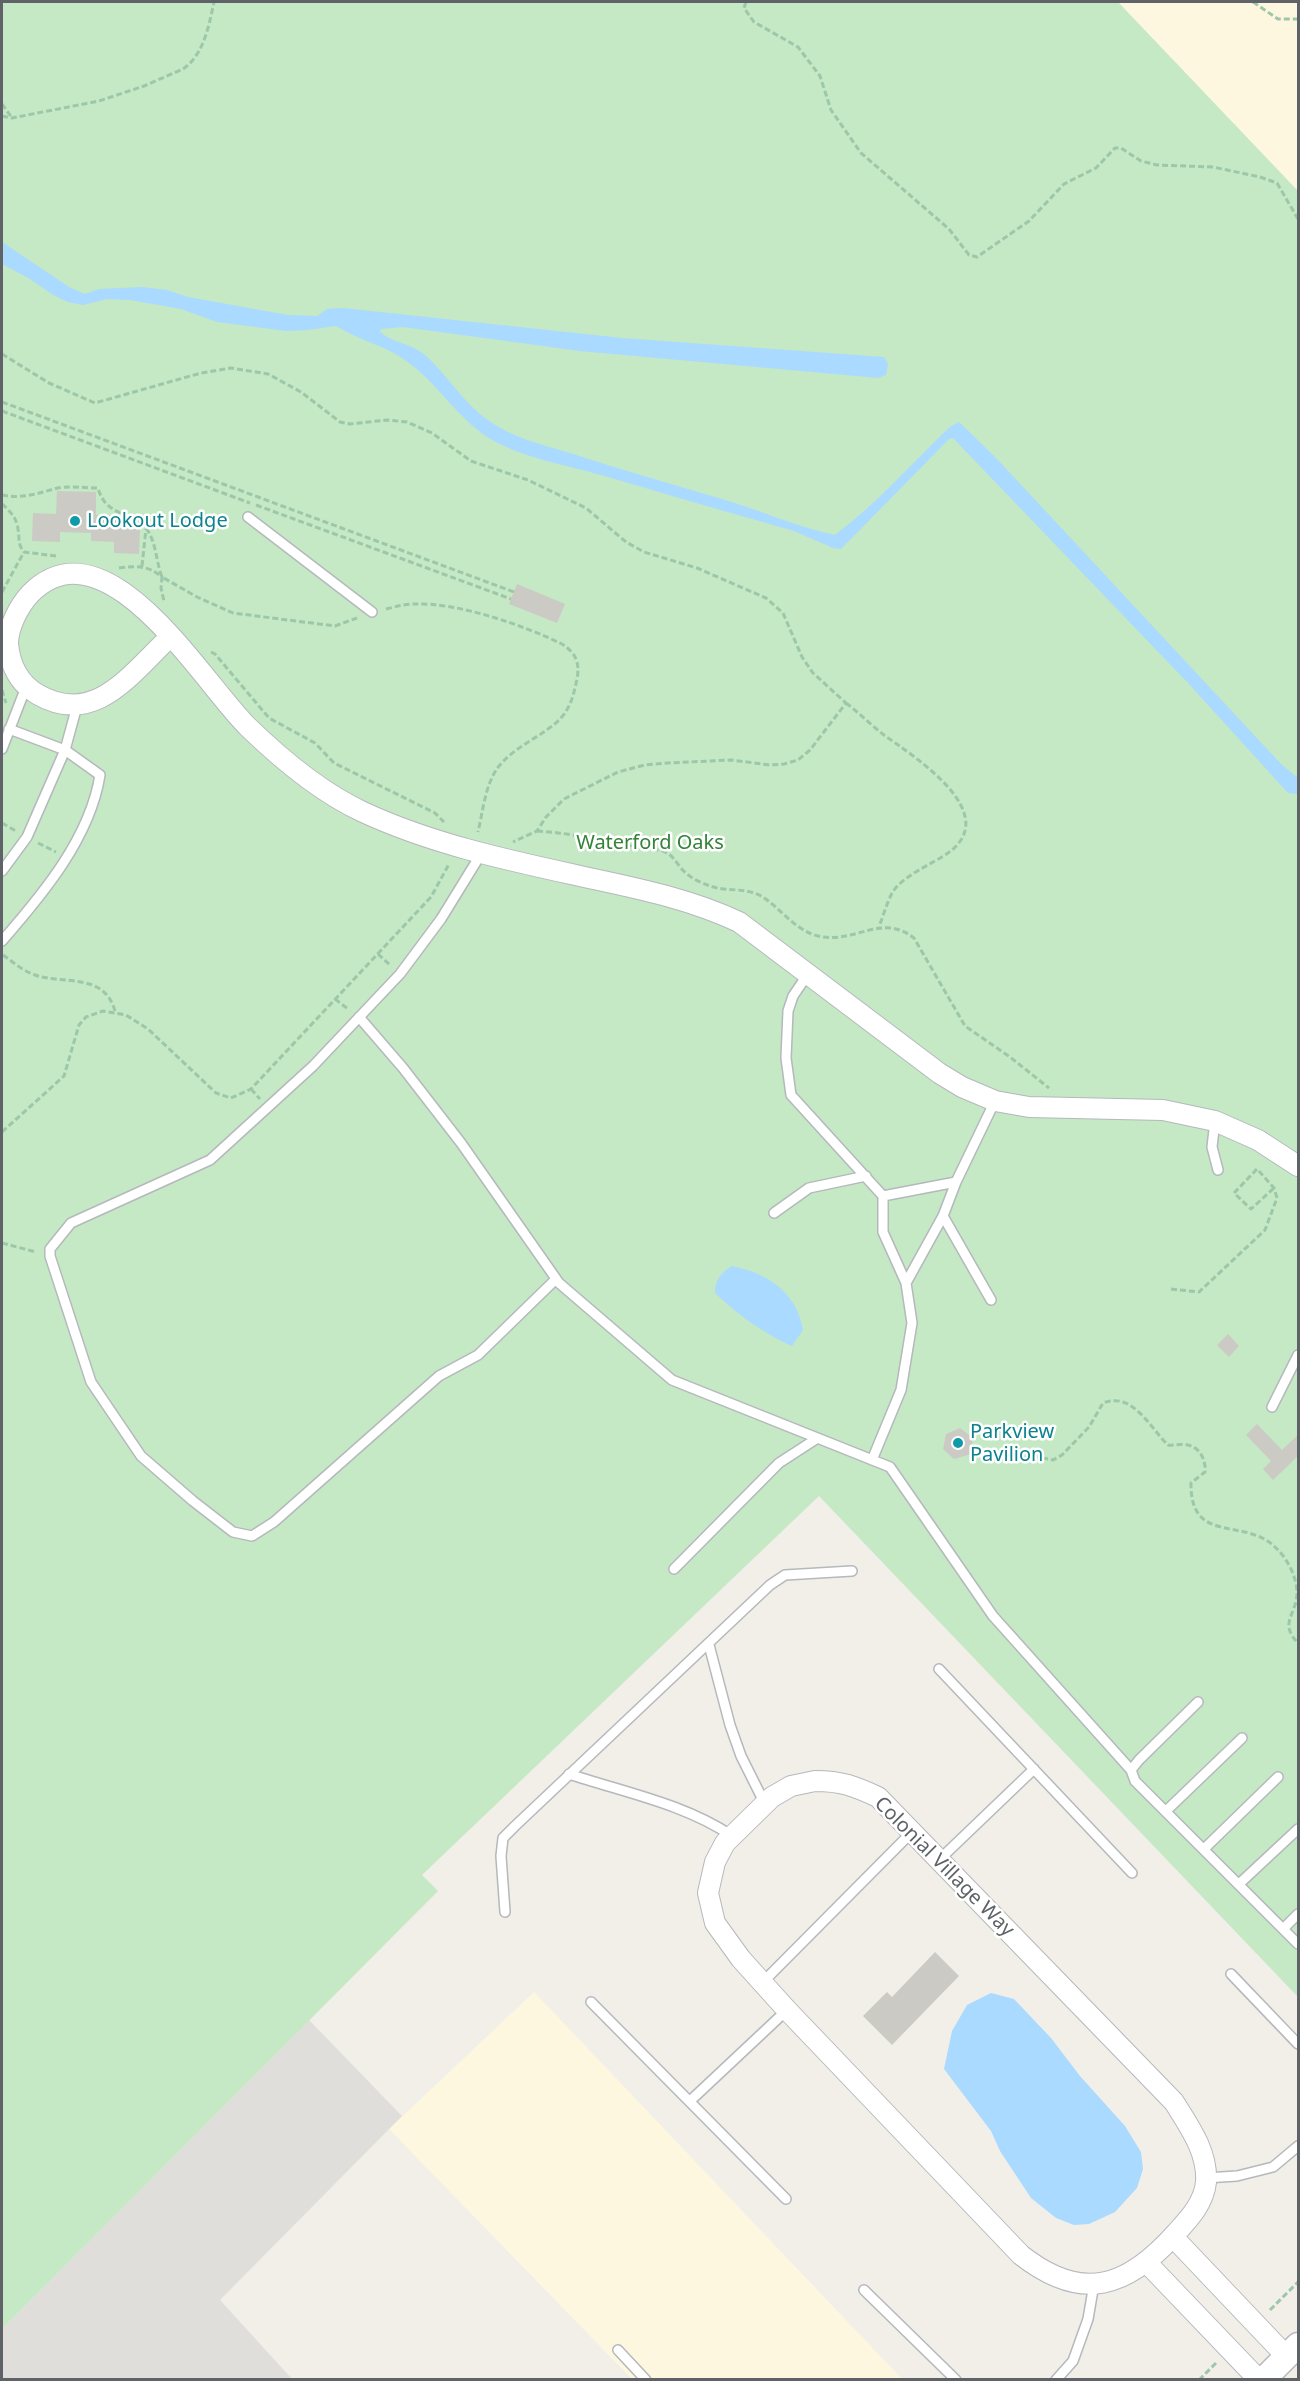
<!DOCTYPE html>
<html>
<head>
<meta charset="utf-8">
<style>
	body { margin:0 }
	#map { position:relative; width:1300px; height:2381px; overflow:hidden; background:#f1efe8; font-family:"Noto Sans",sans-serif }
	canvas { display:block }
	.frame { position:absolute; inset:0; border:3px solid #5f6368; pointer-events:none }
</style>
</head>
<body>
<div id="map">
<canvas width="1300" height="2381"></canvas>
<div class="frame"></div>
</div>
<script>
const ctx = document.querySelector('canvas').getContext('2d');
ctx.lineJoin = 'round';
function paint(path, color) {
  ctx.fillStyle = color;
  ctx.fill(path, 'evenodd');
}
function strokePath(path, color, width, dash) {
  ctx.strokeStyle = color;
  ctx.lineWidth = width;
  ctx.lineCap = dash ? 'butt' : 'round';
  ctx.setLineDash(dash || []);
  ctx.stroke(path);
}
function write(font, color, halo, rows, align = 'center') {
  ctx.font = font + ' "Noto Sans",sans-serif';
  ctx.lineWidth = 5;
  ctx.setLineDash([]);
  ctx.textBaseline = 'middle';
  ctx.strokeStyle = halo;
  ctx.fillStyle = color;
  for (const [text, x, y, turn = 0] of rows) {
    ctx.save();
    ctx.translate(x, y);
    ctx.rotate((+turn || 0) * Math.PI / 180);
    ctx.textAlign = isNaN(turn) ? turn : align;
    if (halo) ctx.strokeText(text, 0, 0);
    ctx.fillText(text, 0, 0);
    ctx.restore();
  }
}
paint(new Path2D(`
	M1118,2H1298V191Z
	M534,1992L902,2379H632L389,2129Z`), '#fef7e0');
paint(new Path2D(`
	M309,2020L402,2116L220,2300L292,2379L2,2380V2329Z`), '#e0deda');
paint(new Path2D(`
	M2,2H1118L1298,191V1997L819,1496L422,1875L438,1891L2,2329Z`), '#c5e8c5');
paint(new Path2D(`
	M2,242L69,287L85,294L99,289L142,287L167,290L188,297L288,315L317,316L327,309L343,308L622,338L884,357L888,364L886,375L878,378L580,351L403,327L381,329L380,332C391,342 408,343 421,352C444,369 462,403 488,420C512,438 544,445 573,454C622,470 672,484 722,499C760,510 796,527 835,535C878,503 913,462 951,426L959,422L997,459L1281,764L1298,778V794L1288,793L1188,683L953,438L949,439L841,549L833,548L794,531C730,513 666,494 601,475C566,465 520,457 489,438C456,417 437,382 405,360C384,345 358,340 336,326L308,330L286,331L217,322L181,309L130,300L107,299L83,305L68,302L53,295L30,279L2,264Z
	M732,1266C767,1273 797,1292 803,1330L792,1346C763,1333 738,1315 715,1293C715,1279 721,1273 732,1266Z
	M991,1993L1014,1999L1051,2038L1080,2076L1125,2126L1141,2152L1143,2169L1137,2188L1115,2212L1089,2224L1074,2225L1056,2218L1031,2198L1000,2151L991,2131L944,2069L952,2031L967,2005Z`), '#aadaff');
paint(new Path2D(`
	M57,491L96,492V515H118V527L140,528L139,554L114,553V542L91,541V533L60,532V542L32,541L33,513L56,514Z
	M517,584L565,604L557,623L509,604Z
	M1228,1334L1239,1346L1229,1357L1217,1345Z
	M1257,1424L1282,1450L1299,1434V1455L1273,1480L1263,1469L1271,1461L1246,1435Z
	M960,1428L973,1438L971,1454L954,1459L943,1449L946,1434Z
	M935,1952L959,1976L892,2045L863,2016L887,1992L892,1997Z`), '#cccac5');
const service = new Path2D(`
	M248,517L372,612
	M2,749L26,687
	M481,854L441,919L400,974L313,1066L210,1160L71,1223L50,1249V1256L91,1382L141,1456L193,1501L233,1532L252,1536L274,1522L439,1376L478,1355L556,1279
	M2,871L27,837L65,750L77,706
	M2,941C43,894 90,838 100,775L65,750L9,729
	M808,974L793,996L788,1011L786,1058L791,1095L883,1196
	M359,1017L403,1068L461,1143L559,1283L672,1380L890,1467L993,1616L1131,1770
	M1215,1121L1212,1147L1218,1170
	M774,1213L809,1188L866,1176
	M943,1216L991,1300
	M906,1283L943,1216L956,1182
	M1272,1407L1298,1355
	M872,1460L901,1390L912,1323L906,1283L883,1232V1196L956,1182L995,1101
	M674,1569L779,1463L816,1439
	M709,1645L730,1725L741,1756L765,1804
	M939,1669L1132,1873
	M1198,1702L1139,1760L1131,1770L1135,1781L1298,1944
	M569,1774C623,1792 685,1804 732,1836
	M1166,1811L1242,1738
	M1204,1849L1278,1777
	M939,1860L1034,1769
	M1239,1884L1298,1829
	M505,1912L501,1856L503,1838L515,1826L770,1585L785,1575L852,1571
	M1284,1928L1298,1914
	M1231,1974L1298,2044
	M762,1983L912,1832
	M591,2002L786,2199
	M690,2101L787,2010
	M1205,2178L1237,2176L1273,2167L1298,2146
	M864,2290L956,2380
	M618,2350L646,2380
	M1056,2380L1073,2361L1088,2319L1094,2284`);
const minor = new Path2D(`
	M170,637C131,673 95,728 37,694C19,683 10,665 8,644C8,627 19,606 30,594C106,517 202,682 248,727C282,760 320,792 363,812C432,844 507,860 580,876C635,888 688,898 739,922L939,1073L962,1087L995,1101L1029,1107L1163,1110L1215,1121L1258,1140L1298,1166
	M815,1781C842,1781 854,1786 878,1797L1174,2102C1189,2126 1208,2152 1206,2182C1204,2203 1189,2219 1176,2233C1127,2288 1082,2303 1021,2255L787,2010L741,1959L715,1923L708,1893L715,1862L725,1843L772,1797L791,1786Z
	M1173,2237L1287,2357
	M1147,2263L1259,2380`);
const tertiary = new Path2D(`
	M1263,2380L1298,2345`);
strokePath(service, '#b5b8bc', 12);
strokePath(minor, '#b5b8bc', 22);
strokePath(tertiary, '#b5b8bc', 27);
strokePath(new Path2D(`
	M746,2L744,8L754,22L798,47L820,76L831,110L861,153L949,229L969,255L977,257L1029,221L1064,184L1096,168L1115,148H1121L1141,161L1157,165L1213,167L1260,177L1277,183L1298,219
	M1253,2L1278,19H1298
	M2,104L12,118
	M2,116L12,118L99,101L144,86L183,69C204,55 209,25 214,2
	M2,354L49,383L95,403L201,373L231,368L268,374L301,392L340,422L350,424L387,420L407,422L432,433L471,461L528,480L586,508L626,542L644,552L697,568L766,598L783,613L802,657L813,673L846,703L810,750L798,760L784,764L770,765L731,760L668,763L645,765L618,772L564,799L546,817L537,831L513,842
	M2,402L514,592
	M2,411L250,503
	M2,495C21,499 36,494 54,489C66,485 85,488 98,488C105,515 129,512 145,527C156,539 156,562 162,577L197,597L233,613L335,626L357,618
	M2,504C9,510 17,518 18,529C20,539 17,543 24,552L56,556
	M256,505L511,599
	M142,566L146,529
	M119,568C136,566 148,565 162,577L161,588L164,601
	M2,592L24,552
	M386,609C395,607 404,604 413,604C457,602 523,625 562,644C576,653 580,663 577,679C574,693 571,707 561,718C544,736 516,745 499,766C485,784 483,811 478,832
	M211,652L215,654L269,718L315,743L334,763L435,813L444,822
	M2,690L6,703
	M846,703C859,713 871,725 884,735C913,756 1004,813 948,853C932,864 902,876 892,893C887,903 883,916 879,927
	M2,823L16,831
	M537,831C572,833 606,841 641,848C648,849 661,849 667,853C675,857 679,868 686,873C692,879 702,883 710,886C728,892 746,887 763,897C782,910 795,930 818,936C854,945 881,912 914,938L965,1026L1010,1057L1049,1088
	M38,843L56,852
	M378,954L390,965
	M3,955C13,962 23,971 35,975C64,985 104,972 115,1011
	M335,999L348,1009
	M251,1089L260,1099
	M2,1132L64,1076L79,1025L86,1017L103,1011L126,1015L148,1029L216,1093L231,1098L251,1089L431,897L449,864
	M2,1243L36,1252
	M1171,1289L1199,1292L1265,1230L1277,1198L1274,1188L1257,1169L1234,1193L1251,1209L1274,1188
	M971,1451L993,1457H1038L1053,1460L1062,1455L1089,1427L1103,1403C1133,1391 1150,1428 1168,1445C1175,1446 1182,1443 1188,1445C1201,1448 1206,1461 1205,1472L1191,1483C1190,1546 1245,1516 1276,1548C1287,1558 1297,1577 1297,1593C1297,1614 1278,1623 1298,1643
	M1270,2310L1298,2282
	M1199,2380L1218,2361`), '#9cc7a9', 3, [6, 3]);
strokePath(service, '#fff', 9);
strokePath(minor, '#fff', 20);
strokePath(tertiary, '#fff', 24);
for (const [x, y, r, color] of [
	[75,521,6,"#0f9aa8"],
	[958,1443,6,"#0f9aa8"]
]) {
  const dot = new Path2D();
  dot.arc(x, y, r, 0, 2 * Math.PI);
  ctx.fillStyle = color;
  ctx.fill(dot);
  strokePath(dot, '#fff', 2);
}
write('20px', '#0d838f', '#fff', [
	["Lookout Lodge",87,521],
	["Parkview",970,1432],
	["Pavilion",970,1455]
], 'left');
write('20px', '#348238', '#fff', [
	["Waterford Oaks",650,843]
]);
write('20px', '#5f6368', '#fff', [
	["Colonial Village Way",944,1867,45]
]);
</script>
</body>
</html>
